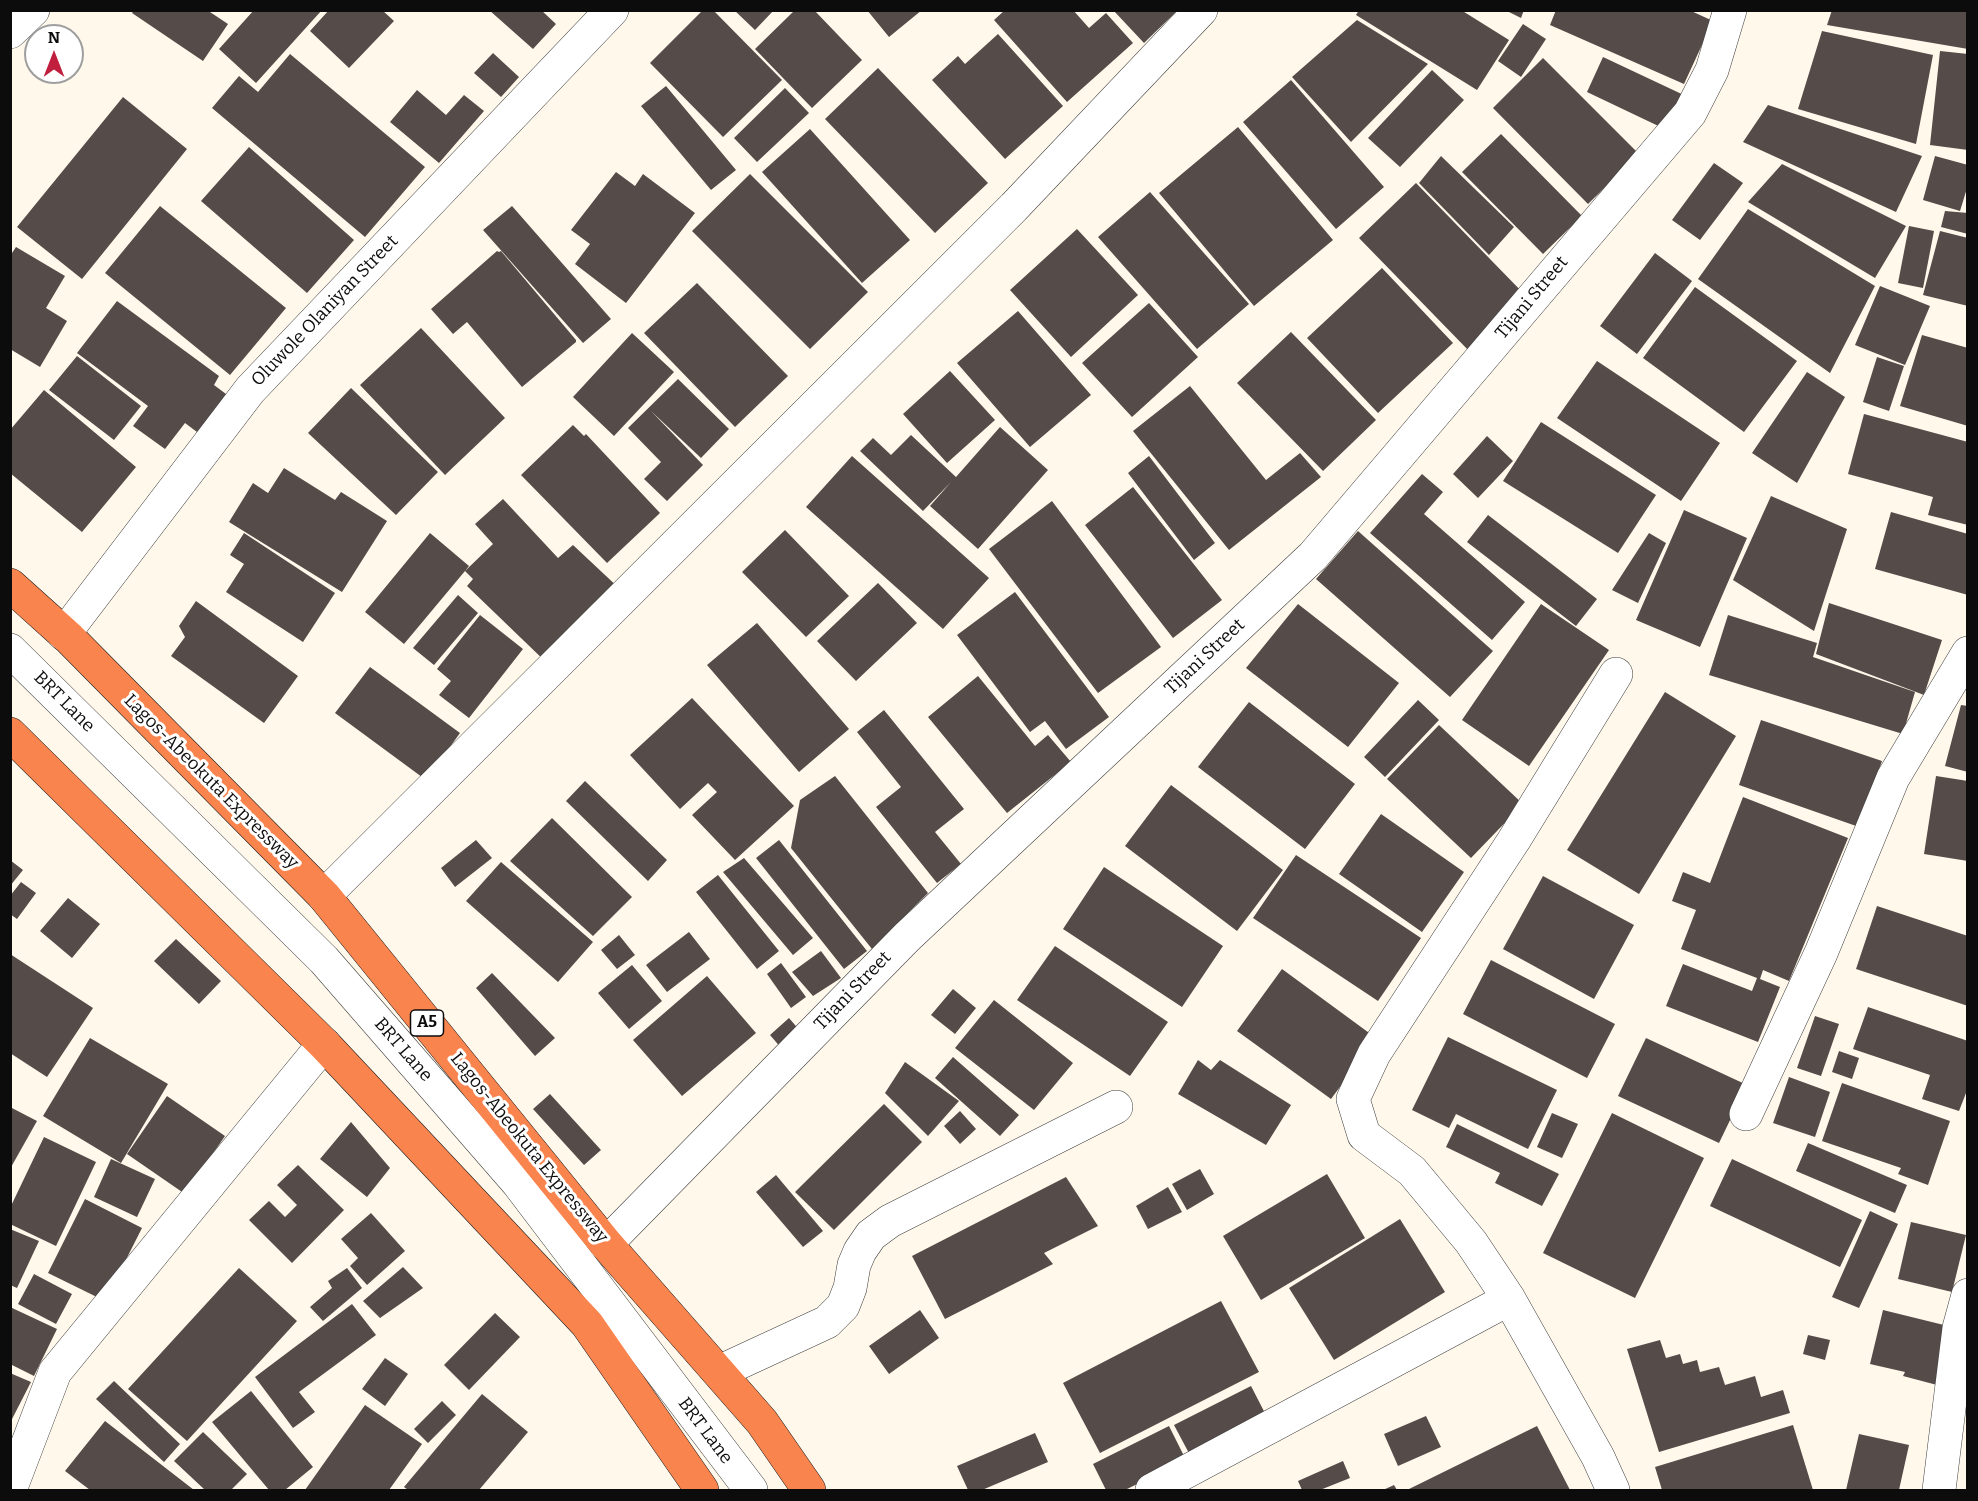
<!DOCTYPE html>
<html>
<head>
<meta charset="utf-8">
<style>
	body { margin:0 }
	#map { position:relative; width:1978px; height:1501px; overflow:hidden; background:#fff8eb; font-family:Bitter,serif }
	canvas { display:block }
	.frame { position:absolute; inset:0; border:12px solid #0c0c0c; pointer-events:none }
	.north { position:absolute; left:24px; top:24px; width:60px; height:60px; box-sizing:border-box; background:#fff; border:2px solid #9e9e9e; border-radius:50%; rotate:0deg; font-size:16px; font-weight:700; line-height:24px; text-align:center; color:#0c0c0c }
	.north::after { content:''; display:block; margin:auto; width:21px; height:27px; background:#c01f3e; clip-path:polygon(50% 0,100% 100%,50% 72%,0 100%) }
</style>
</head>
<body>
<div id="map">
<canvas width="1978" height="1501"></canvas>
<div class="frame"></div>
<div class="north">N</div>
</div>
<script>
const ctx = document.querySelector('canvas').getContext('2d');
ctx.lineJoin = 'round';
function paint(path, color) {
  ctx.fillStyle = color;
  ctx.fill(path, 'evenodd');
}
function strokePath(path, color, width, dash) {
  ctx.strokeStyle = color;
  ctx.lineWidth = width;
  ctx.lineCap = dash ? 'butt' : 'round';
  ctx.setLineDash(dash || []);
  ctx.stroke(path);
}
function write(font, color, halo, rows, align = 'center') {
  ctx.font = font + ' Bitter,serif';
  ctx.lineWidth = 6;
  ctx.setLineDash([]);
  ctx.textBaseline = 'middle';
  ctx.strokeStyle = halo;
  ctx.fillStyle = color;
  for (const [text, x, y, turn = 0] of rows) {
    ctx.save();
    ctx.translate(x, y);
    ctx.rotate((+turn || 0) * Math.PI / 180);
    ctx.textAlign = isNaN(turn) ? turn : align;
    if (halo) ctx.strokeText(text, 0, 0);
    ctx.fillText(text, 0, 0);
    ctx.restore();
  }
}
paint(new Path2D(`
	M134,10H207L228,24L203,61L132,13Z
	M254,10H322L256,83L219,49Z
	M329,10H382L394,21L349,68L310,31Z
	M489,10H541L556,24L533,49Z
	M703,10H713L782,80L723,137L650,63Z
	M734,10H774L755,30Z
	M795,10H814L862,60L812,108L755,49Z
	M867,10H922L889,37Z
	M1005,10H1073L1089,28L1106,13L1133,43L1067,102L994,20Z
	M1113,10H1178L1144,43Z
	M1359,10H1461L1509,40L1477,90L1356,15Z
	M1505,10H1524L1521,18Z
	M1556,10H1689L1713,21L1684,84L1550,25Z
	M1832,10H1968V49L1827,25Z
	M1357,20L1428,64L1351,142L1292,77Z
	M1523,24L1546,39L1521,77L1498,61Z
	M1822,31L1933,55L1916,144L1798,109Z
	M998,34L1063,106L1005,159L932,80L958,56L965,64Z
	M1940,51L1968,54V150L1930,145Z
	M493,53L519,77L501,97L474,73Z
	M290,54L425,167L365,237L212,108L239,76L258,92Z
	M1603,57L1688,97L1671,132L1587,92Z
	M1543,58L1639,154L1588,204L1493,108Z
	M878,68L988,183L935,233L825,119Z
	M1432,70L1464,100L1400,167L1368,138Z
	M1291,80L1384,187L1336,229L1243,122Z
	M666,86L736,170L711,190L641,106Z
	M785,88L809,113L757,162L734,138Z
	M417,90L446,115L464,95L484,111L439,163L390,122Z
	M123,97L187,149L82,279L17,227Z
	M1768,105L1922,156L1896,212L1743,142Z
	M1238,127L1333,240L1254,306L1159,193Z
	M810,129L910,240L862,283L762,172Z
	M1501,134L1582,216L1543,254L1462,172Z
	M249,147L354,240L307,293L201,201Z
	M1441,156L1514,227L1489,255L1419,183Z
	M1935,156L1968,165V185L1960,211L1923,200Z
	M1714,163L1743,183L1700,240L1672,220Z
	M1782,164L1906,226L1875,278L1748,202Z
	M616,172L635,186L643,174L695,213L626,303L575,264L590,244L571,230Z
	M750,174L868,292L810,349L692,231Z
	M1416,183L1527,297L1471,353L1359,238Z
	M1150,192L1249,304L1197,349L1098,237Z
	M160,206L286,308L230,375L105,273Z
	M512,206L611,319L583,343L483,230Z
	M1748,209L1875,286L1830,373L1698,279Z
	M1945,211L1968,213V234L1941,227Z
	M1909,226L1934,231L1923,288L1898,283Z
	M1077,229L1138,295L1071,357L1010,290Z
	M1940,231L1968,238V306L1923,295Z
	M16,247L65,276L46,308L67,321L40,367L10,349V256Z
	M497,251L499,252L501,251L576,340V342L522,387L467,322L453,334L431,309Z
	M1655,253L1692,281L1637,354L1600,326Z
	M1382,268L1453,343L1378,413L1307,338Z
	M697,283L788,376L735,427L644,333Z
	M1880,286L1930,306L1905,365L1855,345Z
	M1695,287L1797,361L1744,432L1643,358Z
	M117,301L219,376L214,385L230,397L201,435L185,423L165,449L133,426L148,406L77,353Z
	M1149,303L1198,357L1132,417L1082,363Z
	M1018,311L1091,395L1030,447L957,363Z
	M421,328L505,418L445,475L360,385Z
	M1291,332L1376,420L1323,471L1237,383Z
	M632,333L674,372L614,436L573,397Z
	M1922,335L1968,348V426L1900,406Z
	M77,356L141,406L114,440L49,390Z
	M1877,357L1904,366L1889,411L1863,402Z
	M1597,361L1720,443L1681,501L1557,418Z
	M950,371L995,420L947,463L903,414Z
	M1807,372L1845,397L1797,483L1752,453Z
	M678,379L729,429L701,458L651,411L703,465L667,501L644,479L661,462L628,428Z
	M1190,386L1266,480L1300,453L1321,477L1229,550L1133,431Z
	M351,388L438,472L396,515L308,433Z
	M44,390L136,467L82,532L10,473V430Z
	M1864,414L1968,442V525L1928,515L1933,497L1848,474Z
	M1541,422L1656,495L1618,553L1503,481Z
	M573,425L584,436L586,434L660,513L607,563L521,475Z
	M1000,427L1048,470L978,549L930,506L951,482L923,511L860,451L873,438L891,455L911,435L956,477Z
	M1487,436L1513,461L1478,498L1453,474Z
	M852,456L989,578L943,629L806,507Z
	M1149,456L1215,543L1194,560L1128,473Z
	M284,468L335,500L341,492L387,521L342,592L229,522L253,483L268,493Z
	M1422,474L1443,492L1424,514L1525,602L1492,640L1370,533Z
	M1133,487L1222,600L1173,638L1085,525Z
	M1771,496L1847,529L1814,631L1733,580Z
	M503,499L558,558L573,545L621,590L549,665L467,586L473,579L465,571L404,644L365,612L430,533L469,566L465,571L493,544L475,524Z
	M1052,501L1161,647L1098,693L989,549Z
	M1684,510L1747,538L1700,647L1636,620Z
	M1891,512L1968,534V595L1875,569Z
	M1488,515L1597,599L1576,626L1467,542Z
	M785,530L849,596L806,637L742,572Z
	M1358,531L1493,651L1450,697L1316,579Z
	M244,533L335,593L303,642L226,592L244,564L230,555Z
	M1649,533L1666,543L1638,603L1612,590Z
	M878,583L917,623L856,681L817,641Z
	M1015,592L1109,717L1066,749L1045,721L1030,732L957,635Z
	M458,595L478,613L434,665L413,648Z
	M196,601L298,676L264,723L171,656L185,637L179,626Z
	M1829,603L1942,640L1924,695L1816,654Z
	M1298,604L1399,683L1348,747L1246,668Z
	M1541,604L1609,650L1529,766L1462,720Z
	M480,615L523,649L469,718L439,695L451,681L437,669Z
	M1728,615L1817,643L1813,657L1915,692L1903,734L1709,675Z
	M757,623L849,729L799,772L707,665Z
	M370,667L460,733L426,780L335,713Z
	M978,676L1035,746L1048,735L1071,762L1007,813L928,717Z
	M1665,692L1736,736L1639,894L1567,850Z
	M692,698L794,806L735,860L692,815L717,792L708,783L680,809L630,755Z
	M1418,700L1439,720L1385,777L1364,757Z
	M1249,702L1355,784L1305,849L1198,767Z
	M1961,705L1968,706V772L1945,766Z
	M884,710L964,809L935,832L961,864L937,883L876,807L901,787L857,732Z
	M1761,720L1882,761L1859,827L1739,785Z
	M1439,725L1523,804L1471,858L1387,779Z
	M835,776L928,893L872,949L791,848L800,800Z
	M1936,776L1968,781V861L1924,854Z
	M585,781L667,860L648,881L566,801Z
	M1171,785L1283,870L1237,931L1125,846Z
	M1743,797L1848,838L1789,981L1763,970L1760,979L1780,987L1758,1042L1666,1006L1683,964L1752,991L1757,978L1681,949L1696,910L1672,901L1683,872L1710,883Z
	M1381,814L1464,872L1422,932L1339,874Z
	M552,818L632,897L593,936L510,861Z
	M476,840L492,858L455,887L441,868Z
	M779,840L867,951L844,969L756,858Z
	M1296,855L1421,938L1378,1001L1253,918Z
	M744,858L813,938L793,955L723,872Z
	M10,860L23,870L10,886Z
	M501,862L593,942L558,982L466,901Z
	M1104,867L1223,946L1182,1007L1063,929Z
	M718,875L779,951L757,969L696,892Z
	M1543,876L1634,925L1594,999L1503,949Z
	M21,882L36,893L17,919L10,914V896Z
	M68,898L100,924L72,958L40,931Z
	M1877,906L1968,936V1006L1856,969Z
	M689,932L710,959L667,992L646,965Z
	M619,935L635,955L617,969L601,950Z
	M176,939L221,981L199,1004L154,961Z
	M1055,946L1168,1022L1130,1076L1017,1000Z
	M821,951L841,978L813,996L792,972Z
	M10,954L93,1008L47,1077L10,1053Z
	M1491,960L1615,1024L1587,1078L1463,1014Z
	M781,963L806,997L791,1008L767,974Z
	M632,965L662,1001L629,1029L598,993Z
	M1282,969L1376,1038L1331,1099L1237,1031Z
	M492,973L555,1038L535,1056L476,988Z
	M707,976L756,1033L682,1096L633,1040Z
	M953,989L976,1008L955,1034L931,1015Z
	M994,1000L1073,1063L1034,1110L955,1048Z
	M1868,1007L1968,1041V1088L1959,1111L1922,1099L1930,1075L1853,1049Z
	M1815,1016L1839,1024L1821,1076L1797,1068Z
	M789,1018L801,1032L782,1049L770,1035Z
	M1448,1037L1557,1090L1528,1149L1456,1114L1449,1128L1412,1110Z
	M90,1038L168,1084L121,1163L43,1116Z
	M1646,1038L1747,1085L1719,1143L1618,1096Z
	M1839,1051L1859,1058L1852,1079L1832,1072Z
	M953,1057L1019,1115L1000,1136L935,1078Z
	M1198,1060L1211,1070L1220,1060L1291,1105L1266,1145L1178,1094Z
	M905,1062L959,1101L928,1136L885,1093Z
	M1789,1077L1830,1092L1815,1137L1773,1123Z
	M1842,1083L1950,1121L1928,1185L1898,1174L1901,1168L1822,1141Z
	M550,1094L601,1150L584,1165L533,1109Z
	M167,1096L225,1136L185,1194L127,1154Z
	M884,1104L922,1142L834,1230L795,1192Z
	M10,1107L37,1121L10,1169Z
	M960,1111L976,1129L960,1144L944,1126Z
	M1552,1113L1578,1124L1562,1158L1537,1147Z
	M1612,1113L1704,1158L1635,1298L1543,1253Z
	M351,1122L390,1168L367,1197L320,1159Z
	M1457,1124L1559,1174L1542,1206L1495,1183L1500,1173L1446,1147Z
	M44,1137L96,1162L56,1246L10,1224V1208Z
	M1808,1143L1907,1185L1895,1213L1796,1171Z
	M111,1159L155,1179L137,1217L94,1197Z
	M1732,1159L1862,1220L1840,1267L1710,1206Z
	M298,1165L344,1210L292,1263L249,1220L269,1201L285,1217L297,1205L277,1185Z
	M1200,1169L1214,1194L1187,1210L1172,1184Z
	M1327,1174L1365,1238L1261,1300L1223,1236Z
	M776,1175L823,1231L803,1247L756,1192Z
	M1066,1177L1098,1226L1044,1253L1053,1264L945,1319L912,1256Z
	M1168,1187L1182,1212L1148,1229L1136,1206Z
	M85,1199L142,1228L105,1301L48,1273Z
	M1870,1211L1898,1224L1859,1308L1832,1297Z
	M371,1213L405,1251L367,1285L350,1266L358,1258L341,1239Z
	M1400,1219L1445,1292L1334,1360L1289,1288Z
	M1911,1222L1966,1235L1952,1292L1898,1279Z
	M10,1229L39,1241L17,1288L10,1285Z
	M403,1267L423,1288L380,1318L363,1301Z
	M239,1268L297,1321L187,1441L128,1389Z
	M347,1268L362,1288L323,1321L310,1307L332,1288L328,1281Z
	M34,1274L72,1294L56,1324L18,1304Z
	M1221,1301L1259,1372L1100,1453L1063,1383Z
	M352,1304L376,1335L299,1392L315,1412L293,1428L255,1377Z
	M10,1307L57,1329L34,1376L10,1364Z
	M920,1310L939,1338L889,1374L869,1346Z
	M1883,1310L1952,1327L1937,1385L1903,1376L1905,1372L1870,1364Z
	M495,1313L520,1337L469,1390L444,1365Z
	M1808,1335L1830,1340L1825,1360L1803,1354Z
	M1660,1340L1666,1358L1680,1354L1683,1364L1697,1360L1700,1372L1719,1367L1725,1385L1755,1376L1761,1397L1783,1390L1790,1413L1659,1452L1627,1349Z
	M385,1358L408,1374L385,1406L362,1389Z
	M10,1373L31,1382L10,1423Z
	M114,1381L180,1444L164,1462L96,1399Z
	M1251,1386L1268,1419L1191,1457L1174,1425Z
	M251,1391L313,1467L285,1490H269L212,1422Z
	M482,1394L528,1432L479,1490H408L404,1487Z
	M442,1401L456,1415L428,1443L414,1429Z
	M365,1405L422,1444L389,1490H305Z
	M1426,1416L1441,1447L1398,1466L1384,1434Z
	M105,1421L194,1490H90L65,1471Z
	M1793,1425L1813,1490H1662L1655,1467Z
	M1169,1426L1186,1460L1125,1490H1106L1093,1464Z
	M1537,1426L1570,1490H1407Z
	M203,1432L247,1474L231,1490H205L174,1461Z
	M1035,1433L1048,1462L982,1490H968L957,1466Z
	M1859,1434L1909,1445L1899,1490H1846Z
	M1343,1461L1350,1478L1320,1490H1302L1298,1481Z
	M1394,1485L1397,1490H1383Z`), '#554b48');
const minor = new Path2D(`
	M10,32L33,10
	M64,634L250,390L612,10
	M10,650L324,960L518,1183L751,1490
	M324,896L1014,207L1201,10
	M1746,1114L1821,953L1893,778L1968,653
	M606,1244L907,937L1313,556L1690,113L1712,70L1730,10
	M719,1372L827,1322L843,1306L850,1288L854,1265L860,1251L871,1235L890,1221L1116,1107
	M10,1490L55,1372L324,1044
	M1152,1490L1509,1299
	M1613,1490L1598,1457L1509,1299L1471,1242L1412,1171L1364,1135L1353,1099L1374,1054L1514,840L1616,674
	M1939,1490L1959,1328L1968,1295`);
const highway = new Path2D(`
	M10,585L69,638L324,896L606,1244L762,1422L809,1490
	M10,734L324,1044L587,1324L702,1490`);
strokePath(minor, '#3f3f3f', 34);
strokePath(highway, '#1d1d1d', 34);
strokePath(minor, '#fff', 33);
strokePath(highway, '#fa844e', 33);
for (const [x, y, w] of [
	[427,1023,33]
]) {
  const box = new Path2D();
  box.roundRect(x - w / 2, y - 13, w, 26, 4.5);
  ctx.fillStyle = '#fff';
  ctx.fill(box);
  strokePath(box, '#0c0c0c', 1.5);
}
write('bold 16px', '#0c0c0c', null, [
	["A5",427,1023]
]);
write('18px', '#0c0c0c', '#fff', [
	["Tijani Street",1532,298,-50],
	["Oluwole Olaniyan Street",325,311,-46],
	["Tijani Street",1205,657,-43],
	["BRT Lane",64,702,45],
	["Lagos-Abeokuta Expressway",211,782,45],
	["Tijani Street",853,991,-46],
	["BRT Lane",403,1050,49],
	["Lagos-Abeokuta Expressway",529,1148,51],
	["BRT Lane",705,1431,53]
]);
</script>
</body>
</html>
